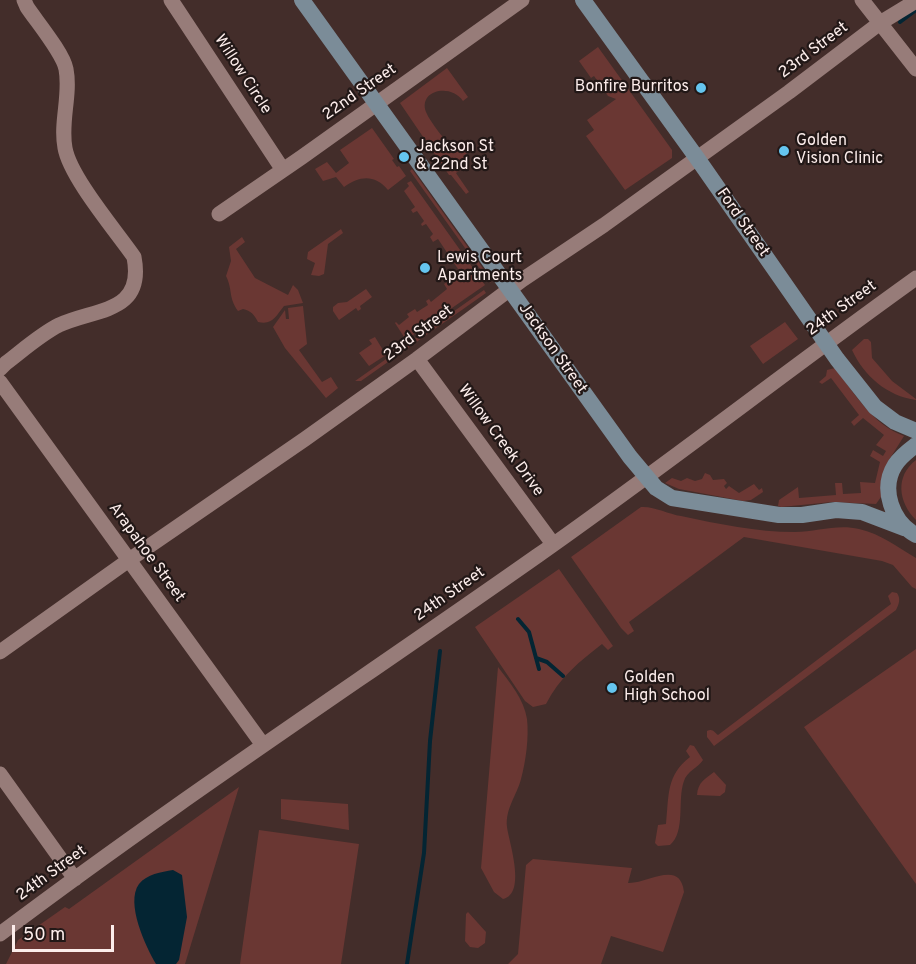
<!DOCTYPE html>
<html>
<head>
<meta charset="utf-8">
<style>
	body { margin:0 }
	#map { position:relative; width:916px; height:964px; overflow:hidden; background:#432d2a; font-family:Overpass,sans-serif }
	canvas { display:block }
	.scale { position:absolute; left:12px; top:925px; width:102px; height:27px; box-sizing:border-box; border:3px solid #fcedeb; border-top:0; padding-left:8px; font-size:18px; line-height:21px; white-space:nowrap; color:#fcedeb; -webkit-text-stroke:4px #221817; paint-order:stroke }
</style>
</head>
<body>
<div id="map">
<canvas width="916" height="964"></canvas>
<div class="scale">50 m</div>
</div>
<script>
const ctx = document.querySelector('canvas').getContext('2d');
ctx.lineJoin = 'round';
function paint(path, color) {
  ctx.fillStyle = color;
  ctx.fill(path, 'evenodd');
}
function strokePath(path, color, width, dash) {
  ctx.strokeStyle = color;
  ctx.lineWidth = width;
  ctx.lineCap = dash ? 'butt' : 'round';
  ctx.setLineDash(dash || []);
  ctx.stroke(path);
}
function write(font, color, halo, rows, align = 'center') {
  ctx.font = font + ' Overpass,sans-serif';
  ctx.lineWidth = 4.5;
  ctx.setLineDash([]);
  ctx.textBaseline = 'middle';
  ctx.strokeStyle = halo;
  ctx.fillStyle = color;
  for (const [text, x, y, turn = 0] of rows) {
    ctx.save();
    ctx.translate(x, y);
    ctx.rotate((+turn || 0) * Math.PI / 180);
    ctx.textAlign = isNaN(turn) ? turn : align;
    if (halo) ctx.strokeText(text, 0, 0);
    ctx.fillText(text, 0, 0);
    ctx.restore();
  }
}
paint(new Path2D(`
	M598,47L672,150V158L625,190L586,136L594,130L587,120L616,99L608,96L594,76L591,78L579,61Z
	M447,68L468,97L463,101C451,83 418,90 426,112C431,124 446,140 453,151L465,144L470,151L463,156L468,165L456,173L469,192L466,194L451,175H449L400,103Z
	M372,128L394,159L392,160L397,167L399,166L406,176L388,190C374,174 360,176 344,187L336,177L323,181L315,169L327,162L336,173L349,163L340,150Z
	M412,169L492,281L490,283L410,171Z
	M411,181L485,285L406,340L395,323L396,322L399,325L409,317L407,314L415,309L417,312L428,305L426,301L429,299L431,302L447,289L444,284L460,272L438,239L433,242L430,237L433,234L426,224L422,226L421,224L424,221L417,211L413,213L411,210L415,207L404,191L409,186L407,183Z
	M341,229L343,233L328,244L324,274L319,276L311,275L315,263L307,259L308,252Z
	M242,237L245,242L236,249L255,278L288,295L293,285L298,290L303,303L284,306C275,317 273,325 258,322C254,314 251,311 243,309L238,311C228,297 233,290 226,276L231,261L229,247Z
	M366,289L372,297L360,306L361,309L358,311L356,308L339,320L333,311V307L338,303L347,302Z
	M484,290L486,293L361,381H355Z
	M303,306L307,344L299,350L322,382L331,377L338,388L326,398L285,348L273,327L285,310L286,319H289L288,308Z
	M785,322L798,339L763,364L750,346Z
	M375,337L386,355L369,366L359,353L372,344L369,340Z
	M864,339H868L871,342L872,358L892,381L916,399V400C887,396 864,376 852,350Z
	M835,368C855,394 872,424 904,436L889,460L881,497L876,504L832,502L781,507L778,506L779,500L798,487L799,498L836,495L835,483H842L843,494L861,493L860,482L875,483L880,462L870,456L873,450L883,456L886,451L876,445L884,435L863,418L854,426L851,422L859,415L831,378L822,384L819,382L826,376L827,370Z
	M916,460V520C898,502 895,476 916,460Z
	M705,473L710,475L713,480L724,479L727,483L724,486L726,489L729,486L739,493L754,484L759,490L762,488L763,492L751,500L743,501L679,489L665,483L672,478L681,481L687,478L695,481L702,479Z
	M641,507C654,506 668,514 681,516C719,524 756,532 795,532C816,532 837,524 859,529C881,534 897,547 916,558V589L912,587L893,565L882,561L744,537L629,622L634,631L628,635L621,628L571,557Z
	M559,569L613,646L608,650L602,644C580,661 559,678 546,704L533,707L525,701L475,627Z
	M892,592L897,593C901,599 899,604 896,610L714,746L707,737V731C713,728 714,732 718,735L891,604L888,596Z
	M916,649V884L804,727Z
	M498,667C510,683 524,699 527,719C529,737 526,761 521,779C517,795 505,809 507,827C509,842 527,894 503,899L494,892L481,868Z
	M690,745L694,746L703,760C698,768 687,771 684,781C677,799 686,832 670,845L658,846L655,843L658,825L666,824C669,796 666,775 690,757L686,751Z
	M714,772L726,785L725,792L720,796L697,795C698,782 705,779 714,772Z
	M239,787L185,964H6L18,940L65,907L69,909Z
	M281,799L348,804L349,830L281,819Z
	M259,830L359,844L341,964H240Z
	M533,859L632,868L628,883C648,884 680,859 684,892L663,952L611,936L601,964H508L518,954L526,865Z
	M468,912L486,932L485,943L478,948L470,947L465,941L466,914Z`), '#6a3733');
paint(new Path2D(`
	M173,870L182,875L187,917L179,960L176,964H156C146,947 125,903 139,884C147,874 161,872 173,870Z`), '#042533');
strokePath(new Path2D(`
	M900,22L916,10
	M518,619L529,632L539,669
	M536,658L547,662L563,676
	M407,964L424,853L430,741L440,651`), '#042533', 4);
strokePath(new Path2D(`
	M171,0L283,170
	M862,0L916,69
	M219,214L302,157L522,0
	M417,359L553,544
	M0,369L6,363C23,350 41,334 59,325C95,308 145,314 134,257C116,231 70,177 65,148C60,122 71,95 66,69C63,53 37,22 27,7L24,0
	M0,382L263,745
	M0,652L129,560L305,439L417,359L522,280L604,225L789,92L880,23L916,1
	M0,774L75,879
	M0,934C175,802 358,682 537,556C665,466 789,369 916,278`), '#977c79', 15);
strokePath(new Path2D(`
	M302,0L630,457L656,488L672,498L779,515H802L836,510L862,512L904,528
	M583,0L697,158L837,359L875,407L895,422L916,431
	M916,445C908,451 901,456 895,465C880,489 892,522 916,535`), '#7b8c98', 16);
for (const [x, y, r, color] of [
	[701,88,6,"#65c5ef"],
	[784,151,6,"#65c5ef"],
	[404,157,6,"#65c5ef"],
	[425,268,6,"#65c5ef"],
	[612,688,6,"#65c5ef"]
]) {
  const dot = new Path2D();
  dot.arc(x, y, r, 0, 2 * Math.PI);
  ctx.fillStyle = color;
  ctx.fill(dot);
  strokePath(dot, '#221817', 2);
}
write('16px', '#fcedeb', '#221817', [
	["23rd Street",814,51,-37],
	["Willow Circle",242,75,57],
	["22nd Street",360,93,-35],
	["Ford Street",742,223,55],
	["24th Street",842,309,-36],
	["23rd Street",419,334,-37],
	["Jackson Street",552,349,55],
	["Willow Creek Drive",500,441,54],
	["Arapahoe Street",146,553,54],
	["24th Street",450,595,-35],
	["24th Street",52,874,-36]
]);
write('16px', '#fcedeb', '#221817', [
	["Bonfire Burritos",689,88,"right"],
	["Golden",796,142],
	["Vision Clinic",796,160],
	["Jackson St",416,148],
	["& 22nd St",416,166],
	["Lewis Court",437,259],
	["Apartments",437,277],
	["Golden",624,679],
	["High School",624,697]
], 'left');
</script>
</body>
</html>
